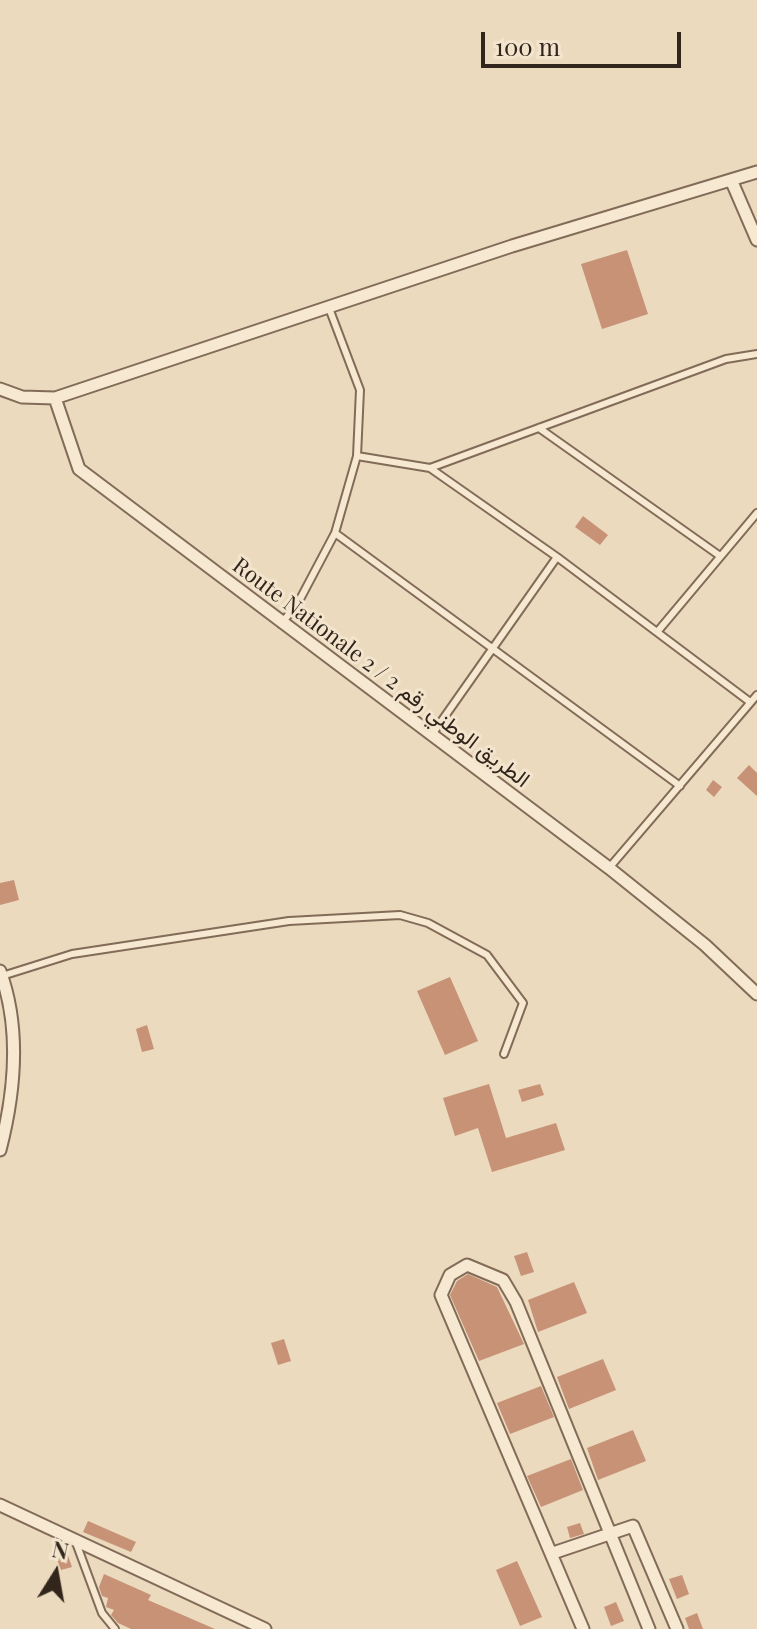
<!DOCTYPE html>
<html>
<head>
<meta charset="utf-8">
<style>
	body { margin:0 }
	#map { position:relative; width:757px; height:1629px; overflow:hidden; background:#ebdabe; font-family:"Playfair Display",serif }
	canvas { display:block }
	.north { position:absolute; left:16px; top:1533px; width:80px; height:80px; -webkit-text-stroke:6px #f3e5cd; paint-order:stroke; rotate:11deg; font-size:22px; font-weight:700; line-height:32px; text-align:center; color:#32251c }
	.north::after { content:''; display:block; margin:auto; width:28px; height:36px; background:#32251c; clip-path:polygon(50% 0,100% 100%,50% 72%,0 100%) }
	.scale { position:absolute; left:481px; top:32px; width:200px; height:36px; box-sizing:border-box; border:4px solid #32251c; border-top:0; padding-left:10px; font-size:24px; line-height:28px; white-space:nowrap; color:#32251c; -webkit-text-stroke:6px #f3e5cd; paint-order:stroke }
</style>
</head>
<body>
<div id="map">
<canvas width="757" height="1629"></canvas>
<div class="north">N</div>
<div class="scale">100 m</div>
</div>
<script>
const ctx = document.querySelector('canvas').getContext('2d');
ctx.lineJoin = 'round';
function paint(path, color) {
  ctx.fillStyle = color;
  ctx.fill(path, 'evenodd');
}
function strokePath(path, color, width, dash) {
  ctx.strokeStyle = color;
  ctx.lineWidth = width;
  ctx.lineCap = dash ? 'butt' : 'round';
  ctx.setLineDash(dash || []);
  ctx.stroke(path);
}
function write(font, color, halo, rows, align = 'center') {
  ctx.font = font + ' "Playfair Display",Vazirmatn,serif';
  ctx.lineWidth = 6;
  ctx.setLineDash([]);
  ctx.textBaseline = 'middle';
  ctx.strokeStyle = halo;
  ctx.fillStyle = color;
  for (const [text, x, y, turn = 0] of rows) {
    ctx.save();
    ctx.translate(x, y);
    ctx.rotate((+turn || 0) * Math.PI / 180);
    ctx.textAlign = isNaN(turn) ? turn : align;
    if (halo) ctx.strokeText(text, 0, 0);
    ctx.fillText(text, 0, 0);
    ctx.restore();
  }
}
paint(new Path2D(`
	M627,250L648,314L602,329L581,264Z
	M583,516L608,535L600,545L575,527Z
	M749,765L757,773V796L737,778Z
	M713,780L722,787L714,797L706,790Z
	M14,880L19,900L0,905V883Z
	M450,977L478,1041L445,1055L417,991Z
	M147,1025L154,1049L142,1052L136,1029Z
	M489,1084L506,1138L556,1123L565,1150L492,1172L478,1128L455,1136L443,1098Z
	M540,1084L544,1095L522,1102L518,1090Z
	M527,1252L534,1272L521,1276L514,1256Z
	M468,1274L497,1287L524,1344L479,1361L450,1295L457,1281Z
	M574,1282L587,1313L538,1332L528,1300Z
	M284,1339L291,1361L278,1365L271,1343Z
	M603,1359L616,1390L569,1409L557,1377Z
	M541,1386L554,1417L510,1434L497,1403Z
	M633,1430L646,1461L598,1480L587,1448Z
	M571,1459L583,1490L541,1507L527,1476Z
	M88,1521L136,1542L131,1552L83,1532Z
	M580,1523L584,1534L570,1538L567,1527Z
	M66,1550L72,1567L61,1570L55,1554Z
	M517,1561L542,1617L520,1626L496,1570Z
	M104,1574L151,1595L148,1600L215,1629H131L118,1623L111,1615L114,1610L106,1607L108,1598L102,1596L99,1587Z
	M682,1575L689,1594L677,1599L669,1579Z
	M616,1602L624,1621L611,1626L604,1607Z
	M697,1613L703,1629H689L685,1618Z`), '#c79276');
const lane = new Path2D(`
	M539,428L720,556
	M357,456L430,468L557,557L750,702
	M430,468L726,359L757,354
	M335,533L680,786
	M281,624L298,603L335,533L357,456L360,390L329,308
	M658,631L757,513
	M431,736L557,557
	M609,868L757,695
	M2,976L72,954L289,921L400,915L428,923L487,955L523,1003L504,1054
	M75,1540L102,1613L115,1629`);
const street = new Path2D(`
	M732,182L757,240
	M0,389L22,397L55,398L512,246L757,172
	M55,398L79,469L609,868L705,945L757,994
	M0,971C21,1028 15,1092 0,1150
	M0,1505L265,1629
	M553,1553L633,1526L677,1629
	M583,1629L441,1295L450,1275L467,1265L503,1280L516,1302L649,1629`);
strokePath(lane, '#826b58', 10);
strokePath(street, '#826b58', 15);
strokePath(lane, '#f6e8d1', 6);
strokePath(street, '#f6e8d1', 11);
write('22px', '#32251c', '#f3e5cd', [
	["Route Nationale 2 / الطريق الوطني رقم 2",381,673,37]
]);
</script>
</body>
</html>
